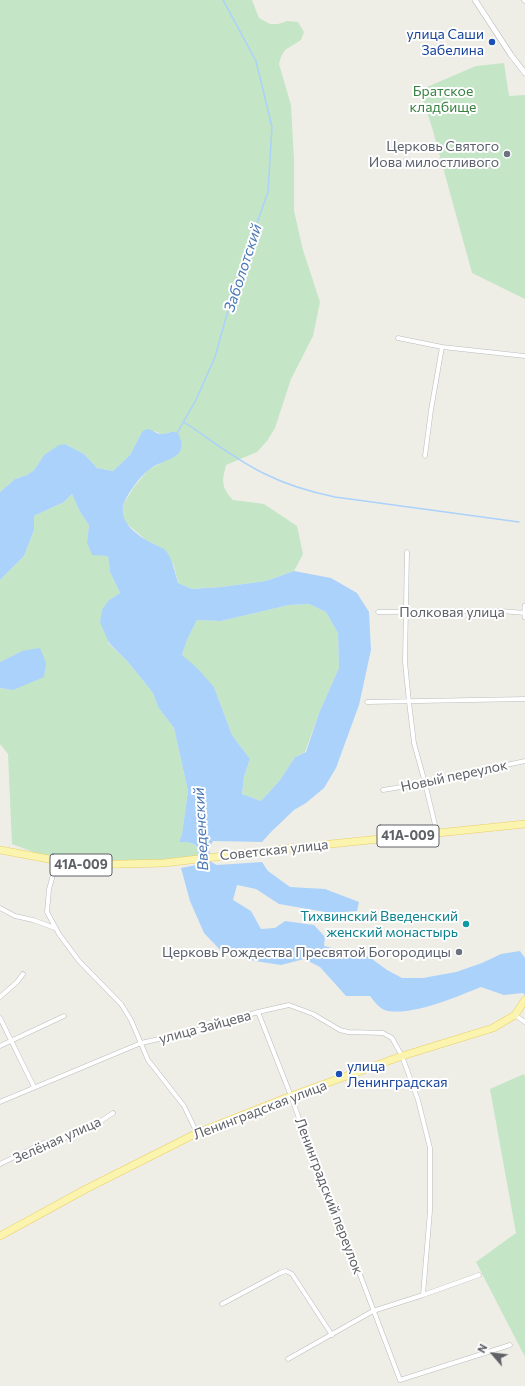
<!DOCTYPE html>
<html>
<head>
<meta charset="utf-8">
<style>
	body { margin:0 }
	#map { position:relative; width:525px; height:1386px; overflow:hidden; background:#efeee6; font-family:Commissioner,sans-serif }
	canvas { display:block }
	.north { position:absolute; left:473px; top:1334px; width:40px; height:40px; -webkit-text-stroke:3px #fff; paint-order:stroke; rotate:298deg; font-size:11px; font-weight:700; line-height:16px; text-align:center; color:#5e6166 }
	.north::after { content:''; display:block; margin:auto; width:14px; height:18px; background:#5e6166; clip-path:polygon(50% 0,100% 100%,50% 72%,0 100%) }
</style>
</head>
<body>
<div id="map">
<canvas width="525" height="1386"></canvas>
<div class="north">N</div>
</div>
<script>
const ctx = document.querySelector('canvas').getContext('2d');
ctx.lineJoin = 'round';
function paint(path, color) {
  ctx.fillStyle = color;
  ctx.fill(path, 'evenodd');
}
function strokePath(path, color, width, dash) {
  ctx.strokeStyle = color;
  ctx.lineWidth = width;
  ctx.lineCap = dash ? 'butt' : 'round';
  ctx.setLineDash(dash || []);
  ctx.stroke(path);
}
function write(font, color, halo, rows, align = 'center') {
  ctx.font = font + ' Commissioner,sans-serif';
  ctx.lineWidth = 4;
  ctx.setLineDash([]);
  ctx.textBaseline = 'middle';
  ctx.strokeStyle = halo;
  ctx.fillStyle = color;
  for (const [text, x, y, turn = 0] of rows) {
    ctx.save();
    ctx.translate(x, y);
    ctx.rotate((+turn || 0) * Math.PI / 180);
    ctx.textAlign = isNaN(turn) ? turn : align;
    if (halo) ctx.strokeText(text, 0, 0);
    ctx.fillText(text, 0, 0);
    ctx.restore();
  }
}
paint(new Path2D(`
	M0,0H252L259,18L270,24H278L287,21L298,22L304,32L301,40L285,50L281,57L279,64L291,105L294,160V211L303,250L320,302L313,336L291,379L275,428L267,441L257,452L226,465C222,481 221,487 233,500L264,504L297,526L303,554L294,571L266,581L221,587L192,589L178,583L174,566L165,550L146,540L126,523L122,514L124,503L134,487L148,470L177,455L170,432C159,437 161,432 153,431C150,431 145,431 142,432L130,455L113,471L97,468L84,454L65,444L44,455L34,470L27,475L15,479L0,492Z
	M504,63L509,96L525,95V299L472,273L433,131L420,90L476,66Z
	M72,494L80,512L89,525L87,542L108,556L110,572L120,593L109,600L108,643L128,662L153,693L158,707L174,728L188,791L182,834L179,842C192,842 197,842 199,856L164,863L57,861L12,844L8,754L0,744V688L13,690L22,651L0,662V580L24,556L34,530V516L64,502Z
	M309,604L326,612L338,633L339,668L319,713L305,752L295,757L280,780L261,801L242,794L244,777L250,759L232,735L214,687L182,655L187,640L197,620L221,621L289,605Z
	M524,1074L525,1077V1357L476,1262L516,1233L490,1089Z`), '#c4e5c6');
paint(new Path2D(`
	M146,429C152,429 156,434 162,434C168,434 171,430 178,433C191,459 165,458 150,469C141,475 128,493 124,503C118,520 134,533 148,541C153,544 159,546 164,549C172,556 175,573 178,583L192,589L221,587L266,581L294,571L331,578L357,593L369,612L371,650L359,705L336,768L324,788L306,803L294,810L271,832L262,842L213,841L209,848L211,862L217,865L262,862L268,871L290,887L325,889L359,902L357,911L331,913L279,904L256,889L237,885L233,900L251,911L261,929L275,928L285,921L314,925L325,937L324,946L368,956L387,970L402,978H423L456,972L482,963L501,954L520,951L525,958V996L523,993L504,995L481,987C456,997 415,1015 388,1011C380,1010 374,1001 370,996H346L320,967L304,959L281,965L255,961L223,953L204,933L190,901L181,868L196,865C202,847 197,841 179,842L182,834L188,791L174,728L158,707L153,693L128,662L109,643L100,622L102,610L109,600L120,593L110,572L108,556L92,555L87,542L89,525L80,512L72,494L64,502L34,516V530L24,556L0,580V492L15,479L27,475L34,470L44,455L59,445L65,444L84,454L97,468L113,471L130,455L142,432ZM309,604L326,612L338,633L339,668L319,713L306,752L295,757L280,780L261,801L242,794L244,777L250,759L232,735L214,687L197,668L182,655L187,640L197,620L221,621L289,605Z
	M40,648L46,663L44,677L13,690L0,688V662L22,651Z`), '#abd2fb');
strokePath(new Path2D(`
	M184,422C211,440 236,460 265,474C287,485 311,492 335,497L519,522
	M177,433L196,400L215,357L236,282L268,192L272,127L256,61L223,0`), '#abd2fb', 1.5);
const minor = new Path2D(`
	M524,0L525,1
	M398,338L442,347L525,356
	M425,456L431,410L442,347
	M407,552L405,662L409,702L414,743L425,783L437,833
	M378,612L501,611L525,613
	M367,702L525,699
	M383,790L425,783L525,761
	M57,861L49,889L47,912L59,934L79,961L121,1004L131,1020L148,1060L184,1106L197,1133
	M0,908L15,916L33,920L55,928
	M0,997L17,982L23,974
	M258,1012L291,1096L332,1211L351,1251L400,1380L510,1345
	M515,1015L525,1022
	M0,1018L34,1087
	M0,1046L64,1016
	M0,1102L141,1043L191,1032L258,1012L289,1005L313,1014L340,1030L348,1032L383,1033L392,1038L402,1056L418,1100L430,1148V1211L423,1295
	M0,1164L44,1143L60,1140L98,1123L113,1113
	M222,1304L280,1273L286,1271L292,1274L332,1335
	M288,1359L373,1311L423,1295L479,1275`);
const tertiary = new Path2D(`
	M475,0L511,55L525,73
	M525,606V617`);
const primary = new Path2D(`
	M0,850L81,865L164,863L292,848L525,824
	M0,1236L86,1189L197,1133L291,1096L402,1056L493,1028L515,1015L525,1000`);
strokePath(minor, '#b8bbbf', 5);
strokePath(tertiary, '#b8bbbf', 6);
strokePath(primary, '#eace64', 8);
strokePath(minor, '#fff', 4);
strokePath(tertiary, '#fff', 5);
strokePath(primary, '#fbf4af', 7);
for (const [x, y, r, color] of [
	[492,42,4,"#1a4fb4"],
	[507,154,4,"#6b7280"],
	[466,924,4,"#0f9aa8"],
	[459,952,4,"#6b7280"],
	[339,1074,4,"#1a4fb4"]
]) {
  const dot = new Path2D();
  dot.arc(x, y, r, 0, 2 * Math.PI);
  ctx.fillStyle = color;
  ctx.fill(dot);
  strokePath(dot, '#fff', 1.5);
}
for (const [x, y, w] of [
	[408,836,62],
	[81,865,62]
]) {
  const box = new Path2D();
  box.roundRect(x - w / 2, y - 11, w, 22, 3);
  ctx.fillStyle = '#fff';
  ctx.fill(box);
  strokePath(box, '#5e6166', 1);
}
write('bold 13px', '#5e6166', null, [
	["41А-009",408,836],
	["41А-009",81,865]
]);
write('14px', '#164399', '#fff', [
	["улица Саши",484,34],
	["Забелина",484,50],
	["улица",347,1066,"left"],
	["Ленинградская",347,1082,"left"]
], 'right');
write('14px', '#398141', '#fff', [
	["Братское",443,91],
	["кладбище",443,107]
]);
write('14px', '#5b616d', '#fff', [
	["Церковь Святого",499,146],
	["Иова милостливого",499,162],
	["Церковь Рождества Пресвятой Богородицы",451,952]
], 'right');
write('14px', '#5e6166', '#fff', [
	["Полковая улица",452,612],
	["Новый переулок",454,776,-12],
	["Советская улица",274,850,-6],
	["улица Зайцева",205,1027,-15],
	["Ленинградская улица",260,1110,-21],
	["Зелёная улица",57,1140,-24],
	["Ленинградский переулок",329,1196,69]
]);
write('14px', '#0d838f', '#fff', [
	["Тихвинский Введенский",458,916],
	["женский монастырь",458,932]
], 'right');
write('italic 15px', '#4a78b5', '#fff', [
	["Заболотский",243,268,-72],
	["Введенский",201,829,-93]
]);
</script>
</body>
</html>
